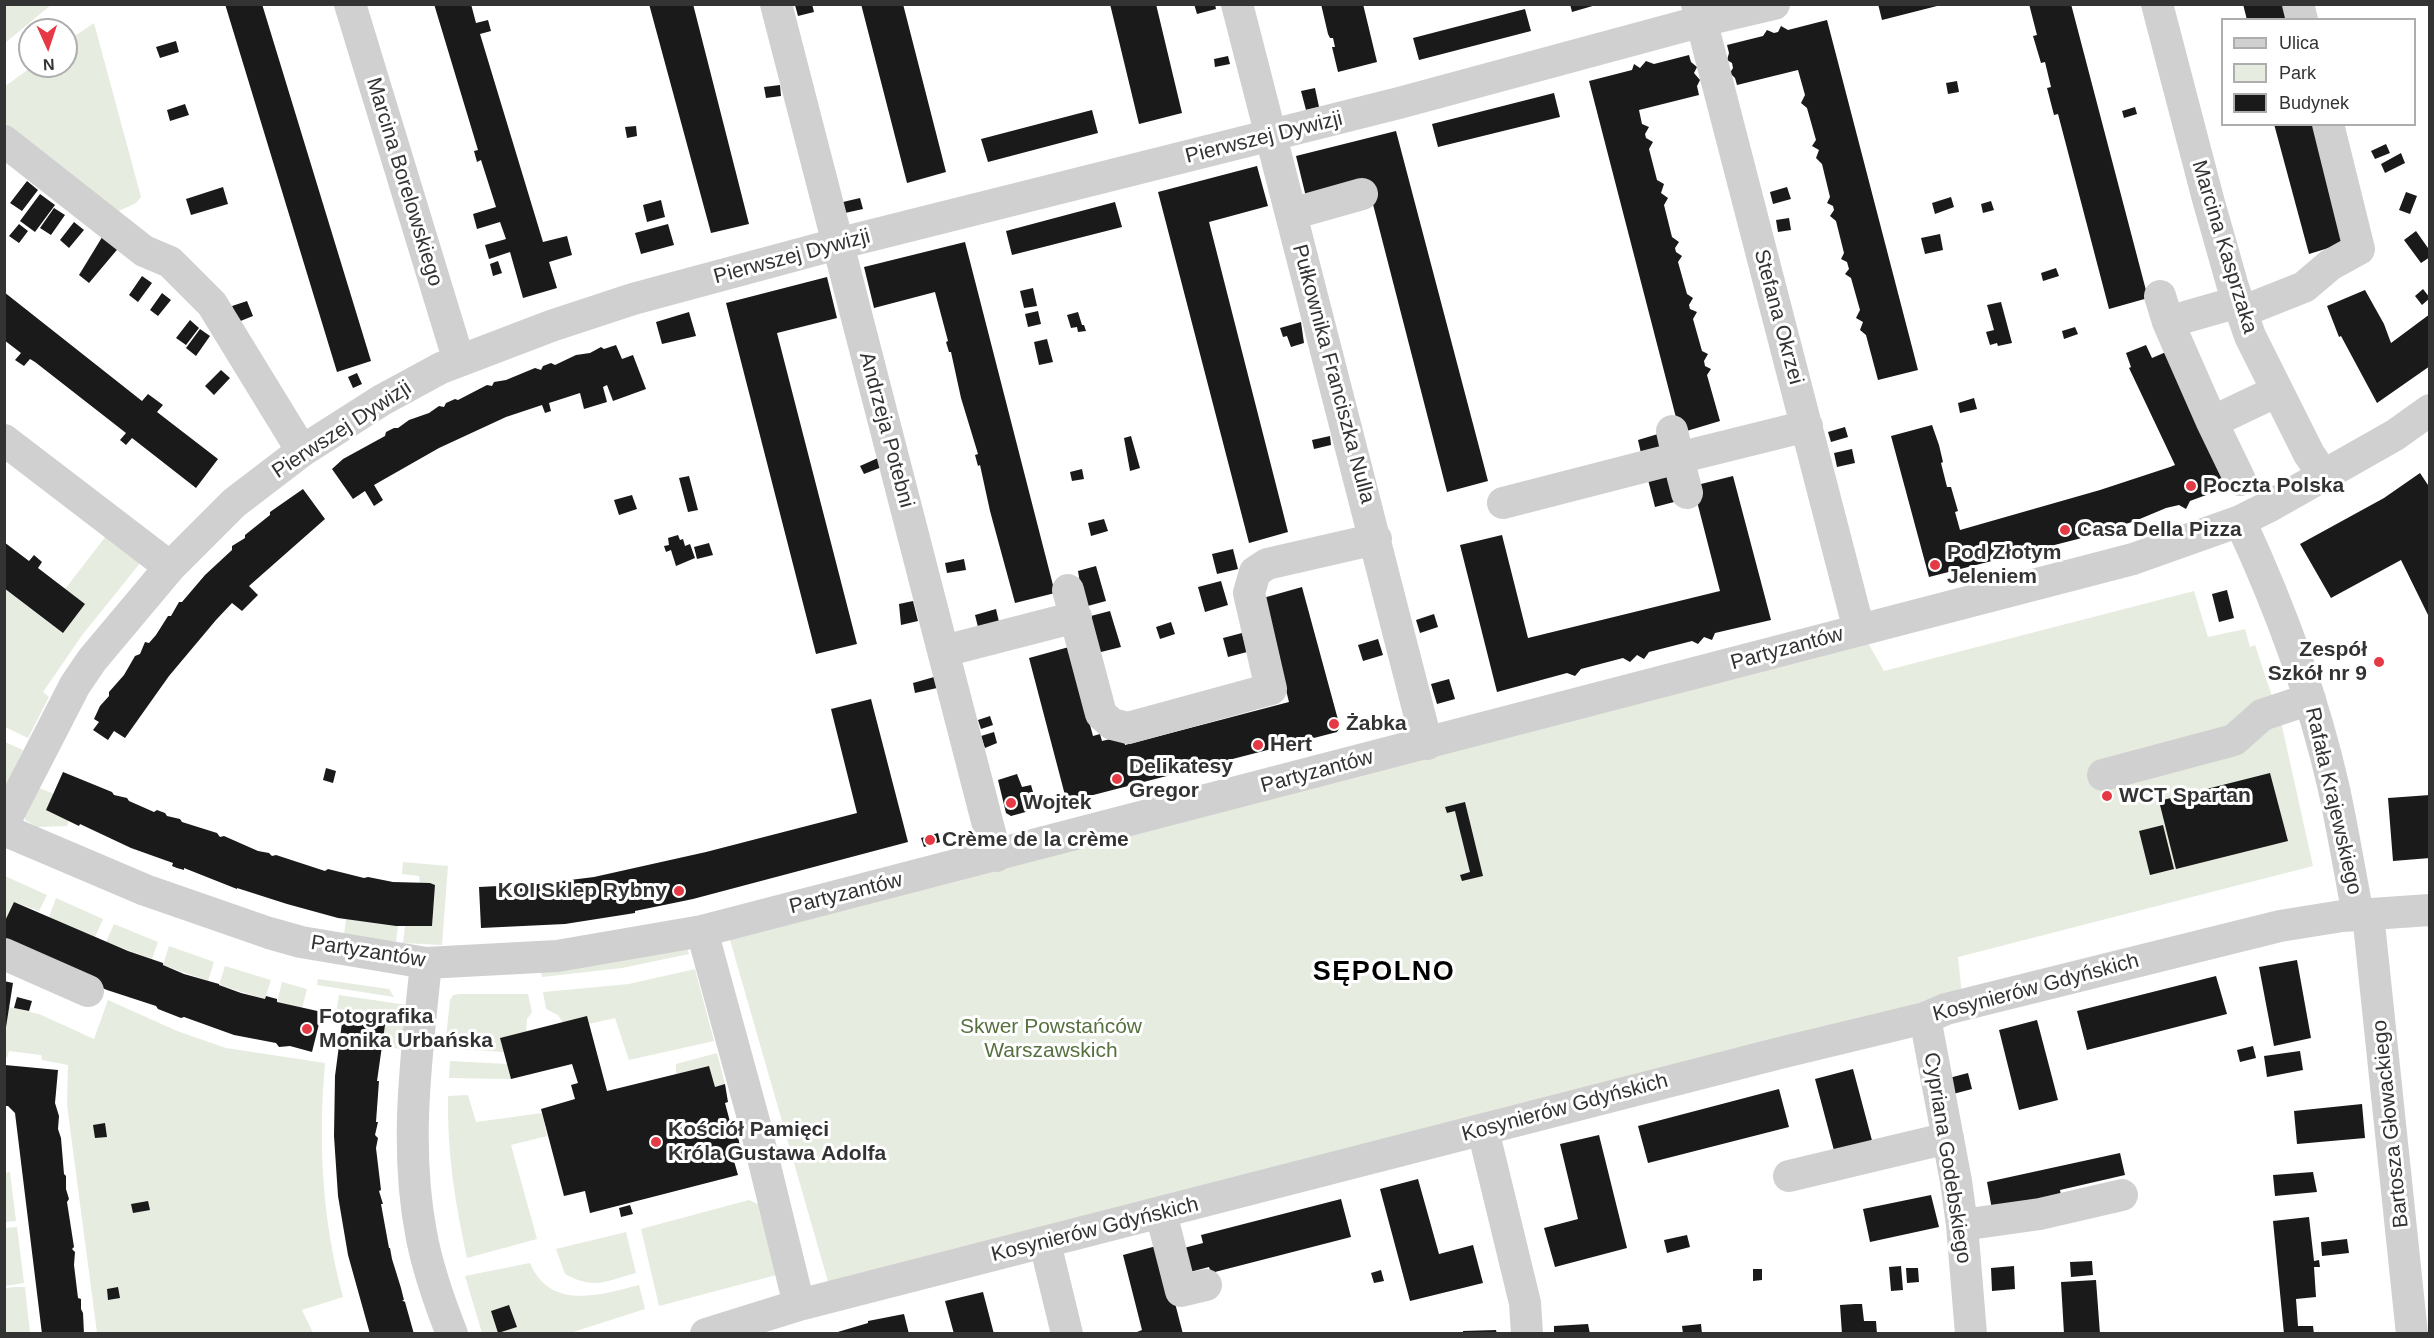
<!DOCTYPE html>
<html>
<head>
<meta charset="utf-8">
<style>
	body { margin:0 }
	#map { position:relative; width:2434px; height:1338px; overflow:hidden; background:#fff; font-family:Helvetica,sans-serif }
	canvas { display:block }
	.frame { position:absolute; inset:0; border:6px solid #333; pointer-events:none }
	.legend { position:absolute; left:2221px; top:18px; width:195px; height:108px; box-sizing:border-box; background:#fff; border:2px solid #adadad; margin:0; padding:8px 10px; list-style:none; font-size:18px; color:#333 }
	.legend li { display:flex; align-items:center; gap:12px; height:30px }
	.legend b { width:30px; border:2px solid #adadad }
	.north { position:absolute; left:18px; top:18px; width:60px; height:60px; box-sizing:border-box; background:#fff; border:2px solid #adadad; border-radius:50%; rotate:177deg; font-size:16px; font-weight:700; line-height:24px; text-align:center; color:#333 }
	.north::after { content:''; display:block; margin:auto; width:21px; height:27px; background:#e63946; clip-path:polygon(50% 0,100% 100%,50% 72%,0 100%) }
</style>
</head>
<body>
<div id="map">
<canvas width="2434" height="1338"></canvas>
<div class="frame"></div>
<ul class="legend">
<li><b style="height:8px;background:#d0d0d0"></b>Ulica</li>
<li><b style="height:16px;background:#e6ecdf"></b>Park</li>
<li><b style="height:16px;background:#1a1a1a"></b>Budynek</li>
</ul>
<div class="north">N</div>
</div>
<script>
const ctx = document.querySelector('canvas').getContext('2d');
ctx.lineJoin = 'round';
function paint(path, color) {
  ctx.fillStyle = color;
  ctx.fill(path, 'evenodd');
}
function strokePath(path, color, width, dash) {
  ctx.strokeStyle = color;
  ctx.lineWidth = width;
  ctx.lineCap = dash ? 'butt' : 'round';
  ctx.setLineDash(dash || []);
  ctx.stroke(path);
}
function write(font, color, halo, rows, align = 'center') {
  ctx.font = font + ' Helvetica,sans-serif';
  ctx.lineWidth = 6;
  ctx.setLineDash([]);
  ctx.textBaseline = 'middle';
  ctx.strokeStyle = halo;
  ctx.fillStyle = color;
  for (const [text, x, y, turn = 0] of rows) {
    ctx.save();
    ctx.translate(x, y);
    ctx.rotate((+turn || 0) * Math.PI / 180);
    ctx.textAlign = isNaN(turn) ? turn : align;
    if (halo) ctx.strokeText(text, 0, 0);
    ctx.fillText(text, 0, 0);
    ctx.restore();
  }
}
paint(new Path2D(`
	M5,4H51V5L5,43Z
	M94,23L141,197L136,203L108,216L5,134L4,87L33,66H66V42Z
	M106,536L141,562L83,634L43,692L49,697L28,738L5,727L4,588L85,604L65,589Z
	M2194,591L2208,637L2245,629L2250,647L2255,645L2282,726L2313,866L1958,957L1962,995L829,1285L730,940L737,933L1868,643L1884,671Z
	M5,742L23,750L5,789Z
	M37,787L54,794L69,820L67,826L37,827L25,820V815Z
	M403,862L448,866L442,945L403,943L405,926H432L435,885L430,883L420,884L419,876L402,874Z
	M5,876L47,895L39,911L14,902L5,923Z
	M56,898L103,919L95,937L49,917Z
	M349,918L398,926L396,942L344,935L346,919Z
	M114,924L158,942L152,959L106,942Z
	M169,946L214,962L208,981L163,965Z
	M687,949L689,954L622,968L542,977L540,969Z
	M225,966L271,980L265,999L219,985Z
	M695,969L714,1041L629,1060L615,1018L589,1024L563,1023L558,1015L546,1009L543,992L629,984Z
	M318,979L389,989L394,997L317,985Z
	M282,982L307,989L302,1008L277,1002Z
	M460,994H528L532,1012L527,1019L526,1032L500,1038L504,1052L445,1048L450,1000L453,995Z
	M339,995L407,1005L401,1049L381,1046L383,1021L336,1014Z
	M108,1000L177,1031L226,1048L325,1063C318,1142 322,1220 343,1297L302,1310L313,1333H97L67,1105L68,1065L42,1060L41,1055L9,1051L7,1058L5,1057L4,1029L9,1007L39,1014L94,1039Z
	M717,1053L725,1084L715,1087L709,1066L676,1074V1064Z
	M450,1061L507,1064L511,1079L449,1078Z
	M468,1095L476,1122L542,1113L547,1136L511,1145L537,1239L467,1258C455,1202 447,1153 448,1096Z
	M10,1172L16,1221L5,1222V1173Z
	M749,1200L769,1209L784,1273L659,1306L641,1229Z
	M17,1227L24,1283L5,1286V1228Z
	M626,1232L636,1273C606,1281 594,1290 565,1274L556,1249Z
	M530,1263C550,1311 600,1295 639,1285L645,1309L570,1333H482L465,1276Z
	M15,1287H25L30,1333H5V1288Z`), '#e6ecdf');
paint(new Path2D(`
	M225,4H262L371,361L337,372Z
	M434,4H471L476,23L488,20L491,31L480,34L543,242L567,236L572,255L549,262L557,288L523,298L510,252L489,259L485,245L506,239L500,222L477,229L473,214L496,207L481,160L477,162L474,151L478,150Z
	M649,4H693L749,224L711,233Z
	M812,4L814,12L798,16L795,5Z
	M861,4H903L946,172L907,183Z
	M1110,4H1156L1182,113L1139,124Z
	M1194,4H1215L1216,9L1197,14Z
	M1321,4H1363L1377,62L1338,72L1332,47H1335L1333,38H1330L1328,34Z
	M1570,4H1596V5L1572,12Z
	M1878,4H1941V5L1882,20Z
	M2029,4H2071L2148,298L2109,309L2058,114L2054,115L2047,88L2051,87L2045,62L2041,63L2033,36L2037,35Z
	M2243,4H2286L2290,20H2247Z
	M1525,9L1531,31L1419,60L1413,38Z
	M1827,20L1918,370L1878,380L1866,335L1860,330L1863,322L1856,318L1860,310L1851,278L1845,274L1849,269L1847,262L1841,259L1844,253L1836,221L1830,216L1834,210L1833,206L1827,203L1830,197L1822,164L1816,158L1819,150L1812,146L1816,140L1807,108L1801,103L1805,95L1798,70L1737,85L1735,78L1730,73L1733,68L1732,63L1727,60L1729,53L1727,45L1763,36L1767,30L1774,33L1778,32L1781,26L1788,30Z
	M176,41L179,52L160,58L156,47Z
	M1689,55L1691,62L1697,67L1694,73L1700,80L1697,86L1699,95L1639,110L1642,124L1649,127L1645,134L1646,138L1653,142L1649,149L1657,180L1664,184L1661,193L1668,198L1664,205L1672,237L1679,242L1675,248L1676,252L1682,256L1678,262L1687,294L1693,298L1689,305L1690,309L1697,312L1693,319L1702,351L1708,354L1704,361L1705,366L1711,369L1707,375L1720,421L1680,433L1589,81L1632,70L1634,64L1640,68L1646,61L1654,64Z
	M1228,56L1230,64L1215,67L1214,59Z
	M1957,81L1959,92L1948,94L1946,83Z
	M780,85L781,96L766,98L764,87Z
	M1315,88L1319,107L1306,110L1301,91Z
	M1554,93L1560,117L1438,147L1432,124Z
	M185,104L189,115L170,121L167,110Z
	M2135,107L2137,114L2124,118L2122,111Z
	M1092,110L1098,133L988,162L981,139Z
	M2274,124H2317L2348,242L2309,254Z
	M636,126L637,136L627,138L625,127Z
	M1396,131L1488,481L1447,492L1367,181L1306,197L1296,156Z
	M2386,144L2390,153L2375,159L2371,151Z
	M2401,153L2405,163L2385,173L2381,164Z
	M1257,166L1268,206L1209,222L1288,532L1249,543L1158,192Z
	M27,181L38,190L22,211L10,203Z
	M223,187L228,204L191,215L186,199Z
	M1787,187L1791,199L1773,204L1770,192Z
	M2406,192L2417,196L2410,214L2399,210Z
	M40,194L55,205L35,232L20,221Z
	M1951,197L1954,207L1935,214L1932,203Z
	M860,198L863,209L845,213L843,202Z
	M661,200L665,217L647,222L643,205Z
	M1991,201L1994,210L1983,213L1981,204Z
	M1115,202L1122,227L1012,255L1006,231Z
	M54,208L65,215L51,235L40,228Z
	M1789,218L1791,230L1778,232L1776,220Z
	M74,222L84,230L69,248L60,240Z
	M19,224L28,231L19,243L9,236Z
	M668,224L674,245L641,254L635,233Z
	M2416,231L2428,248L2430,246V257L2421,263L2404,240Z
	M104,234L121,245L89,283L79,275Z
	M1940,234L1943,250L1925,254L1921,238Z
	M965,242L1055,593L1015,603L990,511L980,465L978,466L975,455L978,454L961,398L951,352H949L946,342L948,341L935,292L874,308L864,267Z
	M498,261L502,273L493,276L490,264Z
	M2056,268L2059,276L2043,281L2041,273Z
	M142,276L152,283L138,302L129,295Z
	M827,277L837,318L777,333L857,644L816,654L726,303Z
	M1033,288L1037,306L1024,308L1020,291Z
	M2423,289L2430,298L2422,305L2415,296Z
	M2365,290L2384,324L2391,343L2430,314V366L2377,403L2341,336L2339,337L2327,306Z
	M4,292L142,401L148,394L163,405L157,412L218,459L196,488L132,438L126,445L120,440L126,433L35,362L30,359L24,366L15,360L21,353L4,340Z
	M162,293L171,300L158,316L150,310Z
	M247,301L253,316L238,322L232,306Z
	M2001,302L2012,343L1998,346L1997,343L1990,345L1986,332L1994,330L1987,305Z
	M1038,311L1041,324L1028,327L1025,314Z
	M689,312L696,336L662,344L656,322Z
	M1078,312L1082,325H1084L1086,331L1078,332L1077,327L1071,328L1067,315Z
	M190,320L199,328L186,345L176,338Z
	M1301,322L1304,343L1291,347L1287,336L1283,337L1280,328Z
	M2075,327L2078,334L2064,339L2062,331Z
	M200,329L210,336L196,356L186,348Z
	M1047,339L1053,362L1039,365L1034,342Z
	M616,345L622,359L633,355L646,389L613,401L607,385L603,387L607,402L584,409L580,393L549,403L551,411L545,413L542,405L506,417L439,448L374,485L383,500L374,506L365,491L353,499L332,469L343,459L385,436L386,432L394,428H398L409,420L429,413L439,406L444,407L446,403L455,399L458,400L487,385L492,386L494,382L506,380L535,368L541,370L543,366L551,363L555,365L576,355L590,353L601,347L604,349Z
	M2146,345L2152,358L2166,352L2233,485L2190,501L2186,509L2179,505L2166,508L2135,521L2078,539L1929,577L1891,436L1932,425L1939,445L1943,462L1941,463L1947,487H1951L1958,511L1955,512L1960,530L2100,490L2170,467L2175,465L2129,368L2131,367L2126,353Z
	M221,370L230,378L214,395L205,386Z
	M357,373L362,384L353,388L348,377Z
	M1974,398L1977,409L1960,413L1958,403Z
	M1845,427L1848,437L1831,442L1828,432Z
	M1658,434L1664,457L1643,462L1638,440Z
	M1131,436L1140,468L1130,471L1124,438Z
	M1330,436L1331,445L1314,449L1312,440Z
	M1852,449L1855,463L1837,467L1834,453Z
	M878,458L882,467L864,474L860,466Z
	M1667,467L1674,502L1655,507L1646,472Z
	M1082,469L1084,479L1072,481L1070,472Z
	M2420,473L2430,488V619L2401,560L2331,598L2300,544L2384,498Z
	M689,476L698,510L688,512L679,478Z
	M1733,476L1771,620L1715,633L1712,640L1704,637L1698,644L1692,641L1649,652L1644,659L1637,655L1630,662L1623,658L1581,669L1575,676L1567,673L1497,692L1460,545L1502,535L1528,638L1720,591L1693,486Z
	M303,489L325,519L249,586L258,595L242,611L232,603L216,620L169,676L125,738L114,731L108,740L93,730L99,722L94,719L100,706L109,696V692L124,675L135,656L140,654L145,642L149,643L156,635L168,616H171L179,602H182L205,575L232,550V546L245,538V535L270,515V512Z
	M632,495L637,509L619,515L614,500Z
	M1104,519L1108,531L1091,536L1088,523Z
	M678,535L680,540L683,539L685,546L690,544L695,558L676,566L671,550L666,552L664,546L669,545L668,538Z
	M4,542L29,561L34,555L42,562L38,568L85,604L63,633L4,588Z
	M709,543L713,555L697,559L694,547Z
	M1233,549L1238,569L1217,574L1212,554Z
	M964,559L966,570L947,573L945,563Z
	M1096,566L1106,601L1084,607L1078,571Z
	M1221,581L1228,605L1205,612L1198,587Z
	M1302,587L1340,727L1337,732L1070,801L1066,799L1029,658L1069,647L1093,736L1100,734L1102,741L1123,736L1125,745L1289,702L1263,598Z
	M2227,590L2234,618L2219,622L2212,594Z
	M913,601L918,621L901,625L899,604Z
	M996,609L999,622L978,627L975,615Z
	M1110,611L1121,647L1097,653L1087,617Z
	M1434,614L1438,627L1420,633L1416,620Z
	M1171,622L1175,634L1160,639L1156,627Z
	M1242,633L1247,652L1228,657L1223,638Z
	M1378,639L1383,655L1363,661L1358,645Z
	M934,677L937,688L915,693L913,683Z
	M1449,679L1455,699L1437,704L1431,684Z
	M871,699L908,842L693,899L635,911V913L565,924L481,928L479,887L538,884L594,877L706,852L857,813L831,709Z
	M990,716L993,725L981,729L978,720Z
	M994,732L997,743L985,748L981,736Z
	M326,768L336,771L333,783L323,780Z
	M63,772L112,792L114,795L127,798L129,801L154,812L157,810L165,813L167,816L180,819L182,822L217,833L220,837L224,836L258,851L269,853L272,856L276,855L325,871L328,869L364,878L368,877L393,882L430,883L435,885L432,926H396L338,918L287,904L237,888V889L184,868V870L177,868L172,866L173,863L131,848L80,824L79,826L46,810Z
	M2270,773L2288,841L2176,869L2159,801Z
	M1017,774L1022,787L1031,785L1037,806L1033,810L1011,816L1006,813L998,780Z
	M2430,795V858L2393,861L2388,798Z
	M1465,802L1483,876L1462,881L1460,875L1470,872L1455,811L1447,813L1445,807Z
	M2163,825L2174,869L2150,875L2139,831Z
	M938,833L940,842L924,847L921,838Z
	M14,902L128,951L163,963V965L184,974L219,984V985L241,993L265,999L266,996L277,999V1002L322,1012L312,1052L290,1046L279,1047L276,1043L234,1035L184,1017L181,1018L158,1009L156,1006L107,990L4,945V923Z
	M2297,960L2311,1038L2274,1046L2259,967Z
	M2216,976L2227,1014L2087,1050L2077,1011Z
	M4,981L13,983L6,1027L4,1026Z
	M17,997L32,1001L29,1011L14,1008Z
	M343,1015L383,1022L385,1025L377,1081H379L376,1122H378L375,1135L378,1138L376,1148L381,1190L379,1191L383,1204H381L389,1248H390L392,1259L401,1288L404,1300H402L405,1302L414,1334H370L348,1255L338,1196L334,1136L335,1076Z
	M587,1016L607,1091L709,1066L715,1087L725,1084L728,1102L725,1103L733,1133L737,1132L741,1151L732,1154L738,1175L590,1213L585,1191L564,1196L541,1109L575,1099L571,1085L578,1083L572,1064L511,1079L500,1038Z
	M2037,1020L2058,1100L2019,1110L1999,1030Z
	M2253,1046L2256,1058L2240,1062L2237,1050Z
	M2300,1051L2303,1070L2267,1077L2264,1056Z
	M5,1065L58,1070L55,1103L59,1116L58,1129L61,1138L64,1174L66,1176V1189L69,1199L67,1202L74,1247L72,1249L75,1252L74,1265L78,1298L81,1299V1309L83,1313L84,1334H42L15,1113L8,1106H5Z
	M1853,1069L1874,1148L1836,1158L1815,1079Z
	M1968,1073L1972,1089L1953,1094L1949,1078Z
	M1779,1089L1789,1127L1648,1163L1638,1126Z
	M2362,1104L2365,1138L2297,1144L2294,1111Z
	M105,1123L107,1137L95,1138L93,1125Z
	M1599,1135L1627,1248L1555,1267L1544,1228L1578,1219L1560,1144Z
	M2120,1153L2125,1175L2060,1190L2062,1200L1993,1215L1987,1182Z
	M2313,1172L2317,1192L2275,1196L2273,1175Z
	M1418,1179L1439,1254L1473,1245L1483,1283L1410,1301L1380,1189Z
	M1931,1195L1939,1227L1870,1242L1863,1209Z
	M1341,1199L1351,1237L1211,1273L1209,1267L1186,1273L1180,1249L1203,1243L1201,1235Z
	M148,1201L150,1210L133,1213L131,1204Z
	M630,1205L633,1214L621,1217L619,1208Z
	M2309,1217L2314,1261L2319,1260L2320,1267H2314L2316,1297L2296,1299L2298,1326H2313L2314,1334H2284L2273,1221Z
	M1687,1235L1690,1247L1667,1253L1664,1240Z
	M2347,1239L2349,1253L2322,1256L2321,1242Z
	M1160,1245L1183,1334H1132L1142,1330L1123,1255Z
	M2092,1261L2093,1275L2071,1277L2070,1262Z
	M1901,1266L1903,1290L1891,1291L1889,1267Z
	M2014,1266L2015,1289L1992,1291L1991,1268Z
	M1906,1268H1918L1919,1282L1907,1283Z
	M1753,1269H1762V1280L1753,1281Z
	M1381,1270L1384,1281L1374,1283L1371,1273Z
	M2096,1280L2100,1334H2064L2061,1282Z
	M118,1287L120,1298L108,1300L107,1289Z
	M983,1292L994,1334H954L945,1301Z
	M1855,1304H1862L1864,1321H1876L1877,1334H1842L1840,1305Z
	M509,1305L517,1327L498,1333L491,1311Z
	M904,1314L909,1334H831L868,1323V1321Z
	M1588,1324L1590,1334H1554V1326Z
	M1701,1324L1702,1334H1683L1682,1326Z
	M1496,1330L1497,1334H1463V1331Z`), '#1a1a1a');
strokePath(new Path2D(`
	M350,4L454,345L460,359
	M776,4L996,856
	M1237,4L1427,744
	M1697,4L1859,630
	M2157,4L2208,199L2233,287L2250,336L2309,454L2324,476
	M2298,4L2302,20
	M4,141L144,251L170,262L212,304L302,451
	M1291,214L1362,194
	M2160,296L2168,322
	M2241,312L2304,287L2330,265L2359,249L2328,124
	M2212,422L2168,322L2238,302
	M4,440L170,567
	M2240,480L2212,422L2277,391
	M1687,493L1678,458L1807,426
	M1503,503L1678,458L1672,431
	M2240,521C2280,607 2313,696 2334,789C2343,831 2350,873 2358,915
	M1068,590L1101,714L1112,724L1128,728L1271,689L1249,593L1255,572L1267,564L1376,539
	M944,651L1076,617
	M2103,775L2234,740L2262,715L2310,699
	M4,823L75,685L92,660L170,567L234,503L302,451L382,400L441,368L551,326L633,299L837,244L1399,103L1710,19L1774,4
	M4,830L145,890L269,933L301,942L426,963L557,956L702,931L2133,559L2240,521L2268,507L2395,435L2430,410
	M2368,914L2412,1334
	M702,931L755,1125L799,1305
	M4,954L88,991
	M426,963C417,1053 404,1143 421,1233C427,1267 439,1301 452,1334
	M1925,1018L1956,1181L1962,1225L1971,1334
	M1483,1130L1525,1303L1527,1334
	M1789,1176L1948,1138
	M1161,1213L1181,1291L1206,1285
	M1962,1225L2040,1214L2122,1195
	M1045,1243L1067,1334
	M706,1334L799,1305L1780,1053L1925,1018L1946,1009L2280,926L2342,916L2430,910`), '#d0d0d0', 32);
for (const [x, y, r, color] of [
	[2191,486,6,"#e63946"],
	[2065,530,6,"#e63946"],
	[1935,565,6,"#e63946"],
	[2379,662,6,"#e63946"],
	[1334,724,6,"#e63946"],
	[1258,745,6,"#e63946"],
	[1117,779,6,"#e63946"],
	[2107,796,6,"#e63946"],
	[1011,803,6,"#e63946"],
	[930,840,6,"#e63946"],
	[679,891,6,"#e63946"],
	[307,1029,6,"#e63946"],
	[656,1142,6,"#e63946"]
]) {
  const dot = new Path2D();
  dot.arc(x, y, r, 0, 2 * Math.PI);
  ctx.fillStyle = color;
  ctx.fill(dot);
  strokePath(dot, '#fff', 2);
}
write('21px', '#333', '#fff', [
	["Pierwszej Dywizji",1264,138,-14],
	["Marcina Borelowskiego",404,182,73],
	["Marcina Kasprzaka",2224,247,73],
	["Pierwszej Dywizji",792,257,-15],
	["Stefana Okrzei",1778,317,75],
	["Pułkownika Franciszka Nulla",1333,374,75],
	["Pierwszej Dywizji",342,430,-33],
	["Andrzeja Potebni",886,430,75],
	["Partyzantów",1787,649,-15],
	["Partyzantów",1317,772,-15],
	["Rafała Krajewskiego",2333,801,77],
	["Partyzantów",846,894,-14],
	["Partyzantów",368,952,9],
	["Kosynierów Gdyńskich",2036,988,-15],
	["Kosynierów Gdyńskich",1565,1108,-15],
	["Bartosza Głowackiego",2391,1124,-96],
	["Cypriana Godebskiego",1947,1158,81],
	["Kosynierów Gdyńskich",1095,1230,-14]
]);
write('bold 21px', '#333', '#fff', [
	["Poczta Polska",2203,486],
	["Casa Della Pizza",2077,530],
	["Pod Złotym",1947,553],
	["Jeleniem",1947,577],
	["Zespół",2367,650,"right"],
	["Szkół nr 9",2367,674,"right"],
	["Żabka",1346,724],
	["Hert",1270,745],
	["Delikatesy",1129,767],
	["Gregor",1129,791],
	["WCT Spartan",2119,796],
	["Wojtek",1023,803],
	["Crème de la crème",942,840],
	["KOI Sklep Rybny",667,891,"right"],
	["Fotografika",319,1017],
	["Monika Urbańska",319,1041],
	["Kościół Pamięci",668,1130],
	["Króla Gustawa Adolfa",668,1154]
], 'left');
write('21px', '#56703f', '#fff', [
	["Skwer Powstańców",1051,1027],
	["Warszawskich",1051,1051]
]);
ctx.letterSpacing = '1.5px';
write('bold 27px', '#000', '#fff', [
	["SĘPOLNO",1384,973]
]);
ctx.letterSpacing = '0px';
</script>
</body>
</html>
